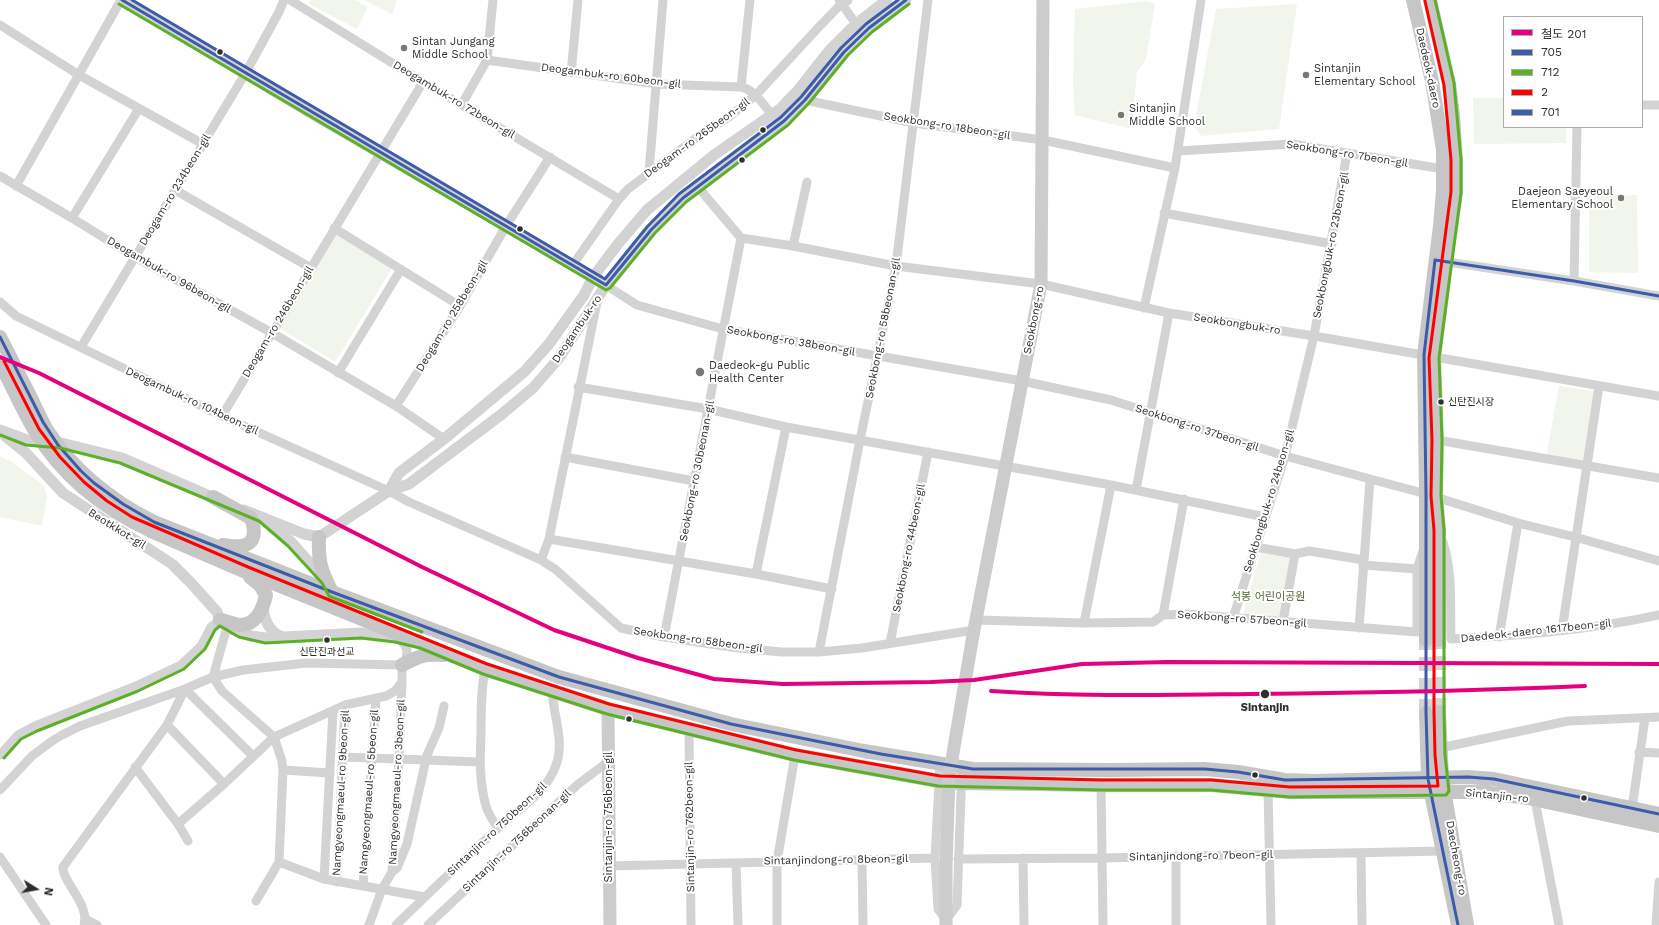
<!DOCTYPE html>
<html>
<head>
<meta charset="utf-8">
<style>
	body { margin:0 }
	#map { position:relative; width:1659px; height:925px; overflow:hidden; background:#fff; font-family:"Work Sans","Noto Sans KR",sans-serif }
	canvas { display:block }
	.legend { position:absolute; left:1503px; top:16px; width:140px; height:112px; box-sizing:border-box; background:#fff; border:1px solid #ababab; margin:0; padding:5px 7px; list-style:none; font-size:12px; color:#2e2e2e }
	.legend li { display:flex; align-items:center; gap:8px; height:20px }
	.legend b { width:20px; border:1px solid #ababab }
	.north { position:absolute; left:16px; top:869px; width:40px; height:40px; -webkit-text-stroke:3px #fff; paint-order:stroke; rotate:101deg; font-size:11px; font-weight:700; line-height:16px; text-align:center; color:#2e2e2e }
	.north::after { content:''; display:block; margin:auto; width:14px; height:18px; background:#2e2e2e; clip-path:polygon(50% 0,100% 100%,50% 72%,0 100%) }
</style>
</head>
<body>
<div id="map">
<canvas width="1659" height="925"></canvas>
<ul class="legend">
<li><b style="height:5px;background:#e5007d"></b>철도 201</li>
<li><b style="height:5px;background:#3d5bab"></b>705</li>
<li><b style="height:5px;background:#5bb025"></b>712</li>
<li><b style="height:5px;background:#f00"></b>2</li>
<li><b style="height:5px;background:#3d5bab"></b>701</li>
</ul>
<div class="north">N</div>
</div>
<script>
const ctx = document.querySelector('canvas').getContext('2d');
ctx.lineJoin = 'round';
function paint(path, color) {
  ctx.fillStyle = color;
  ctx.fill(path, 'evenodd');
}
function strokePath(path, color, width, dash) {
  ctx.strokeStyle = color;
  ctx.lineWidth = width;
  ctx.lineCap = dash ? 'butt' : 'round';
  ctx.setLineDash(dash || []);
  ctx.stroke(path);
}
function write(font, color, halo, rows, align = 'center') {
  ctx.font = font + ' "Work Sans","Noto Sans KR",sans-serif';
  ctx.lineWidth = 4;
  ctx.setLineDash([]);
  ctx.textBaseline = 'middle';
  ctx.strokeStyle = halo;
  ctx.fillStyle = color;
  for (const [text, x, y, turn = 0] of rows) {
    ctx.save();
    ctx.translate(x, y);
    ctx.rotate((+turn || 0) * Math.PI / 180);
    ctx.textAlign = isNaN(turn) ? turn : align;
    if (halo) ctx.strokeText(text, 0, 0);
    ctx.fillText(text, 0, 0);
    ctx.restore();
  }
}
paint(new Path2D(`
	M311,0H355L368,7L357,29L309,4Z
	M363,0H397L392,14Z
	M1147,1L1155,4L1146,59L1137,72L1132,126L1128,128L1075,115L1073,86L1075,9Z
	M1297,4L1279,129L1201,136L1194,126L1216,9Z
	M1473,98H1504V127H1566V143L1474,144Z
	M1637,195L1638,273L1589,272V196Z
	M335,233L392,268L335,362L278,327Z
	M1559,386L1593,391L1598,395L1586,461L1581,463L1546,457Z
	M0,456L12,462L44,486L47,497L42,526L0,517Z
	M1262,548L1295,554L1284,613L1277,617L1243,615Z`), '#f1f5eb');
strokePath(new Path2D(`
	M1439,712V640
	M1426,713V640`), '#d5d5d5', 14, [14, 7]);
strokePath(new Path2D(`
	M290,0L423,82L619,199
	M839,0L856,24
	M0,25L79,75L203,144
	M487,60L657,84L741,87C755,90 763,104 772,115
	M571,73L578,0
	M741,87L750,0
	M805,100L914,123L1043,140L1175,168
	M462,104L487,60L493,0
	M1642,105H1659
	M1178,151L1292,144L1443,169
	M649,172L663,0
	M0,176L72,218L135,257L272,333L396,406L444,439
	M16,186L121,0
	M697,186L741,238L793,246L896,266L1041,284L1169,313L1314,336L1659,396
	M175,190L311,268
	M1164,213L1332,244
	M72,218L138,110
	M334,228L460,306
	M793,246L807,182
	M1441,261L1574,281L1659,296
	M572,266L619,199L628,189L700,135L729,117L756,95L817,29L841,4
	M593,277L637,305L723,329L1022,381L1111,400L1285,456L1426,494L1518,523L1575,537L1659,561
	M1574,281L1577,127
	M0,302L16,316L222,416L389,491L409,502L541,560L555,569L621,628L664,637L738,648L782,652H819L862,648L974,630
	M1144,308L1175,168L1201,0
	M81,347L245,74L279,12L284,0
	M338,373L401,269
	M578,387L708,409L786,427L1111,485L1265,517
	M396,406L460,306L506,226L550,157
	M222,416L423,82
	M1437,440L1659,478
	M565,457L694,481
	M1136,490L1169,313
	M549,539L756,574L832,589
	M1443,542C1453,573 1450,606 1451,639C1520,636 1591,630 1659,615
	M1256,547L1295,554L1309,551L1364,560
	M541,560L549,539L597,302
	M1363,565L1417,569
	M756,574L786,427
	M1163,615L1184,499
	M1233,618L1285,456L1314,336L1347,153
	M976,620L1084,623L1153,622L1163,615L1188,614L1417,632V569L1423,551
	M1283,621L1295,554
	M1084,623L1111,485
	M227,627L213,677L222,691L274,737L282,761L283,770L279,862L256,901
	M1359,628L1370,480
	M1562,630L1599,386
	M396,637C407,644 411,654 402,665
	M664,637L741,238
	M1499,637L1518,523
	M890,643L928,452
	M819,652L860,440L896,266L928,0
	M485,669C481,690 481,711 481,733C480,757 479,782 486,806C488,814 493,821 498,828
	M167,725L224,784
	M689,730L691,925
	M1440,748L1568,721L1659,717
	M1639,752L1659,753
	M0,755L18,735L35,726L136,686L181,665L201,646L211,627L220,620
	M343,757L480,762
	M940,764L935,858L938,909L946,920L957,905L962,767
	M135,767L178,824L188,841
	M283,770L330,773
	M1101,785L1103,925
	M0,790L32,756L52,741L62,735L80,726L185,689L213,677L243,670L306,663L402,665
	M1268,790L1271,925
	M1535,800L1559,925
	M1632,808L1645,718
	M178,824L224,784L274,737L345,705L386,696L395,691L402,682V665
	M1361,853L1362,925
	M1176,856V925
	M0,857L46,925
	M1023,858L1024,925
	M958,859L1102,858L1443,851
	M862,860L863,925
	M279,862L324,879L425,897
	M736,863L738,925
	M610,866L935,858
	M392,872L397,868L407,844L427,755L439,728L444,706
	M324,879L333,711
	M337,882L345,705
	M363,886L376,698
	M85,919L97,925
	M84,925C90,904 62,882 63,867L167,725L185,689L253,756
	M369,925L382,889L392,872L399,760L402,682
	M396,925C429,893 463,860 497,829C518,809 546,794 556,765C565,742 553,714 552,690
	M428,925L577,785L609,761
	M777,925V862L795,755
	M1656,925L1659,882`), '#d3d3d3', 9);
strokePath(new Path2D(`
	M122,0L321,119L593,277
	M841,4L847,0
	M0,430L27,440L61,443L122,458L219,500
	M5,436L26,453L63,493L172,564L191,583L217,612L220,620L227,627L231,629L251,636L266,638L361,633L397,638
	M389,491L399,473L444,439L524,372L549,344L584,295L593,277L618,244L647,210L714,155L780,109L800,88L829,51L856,24L887,0
	M244,510L304,534L319,537L389,491L409,484L502,414L533,388L559,358L606,285L651,230L683,198L697,186L784,121L805,100L844,52L869,28L906,0
	M269,523L291,542L324,579
	M263,609C265,622 270,633 283,637`), '#d3d3d3', 11);
strokePath(new Path2D(`
	M973,635L1041,284L1043,0
	M608,709L610,925
	M946,865V925`), '#ccc', 13);
strokePath(new Path2D(`
	M1413,0L1432,81L1443,150V191L1440,226L1424,355L1426,494V640
	M1430,0L1449,84L1453,115L1456,160V192L1446,262L1434,358L1437,440L1436,496L1439,530V640
	M213,497L251,518C260,544 247,549 223,545
	M154,522L332,592L559,677L731,724L864,751L973,769L1110,770L1205,769L1238,772L1285,780L1314,781L1468,777L1494,779L1659,814
	M151,531L246,572L485,669L608,709L795,755L939,781L960,783L1101,785H1211L1290,792H1482L1528,798L1659,826
	M319,537C318,562 321,571 332,592
	M220,620C226,621 233,624 239,625C256,626 263,609 266,595L260,585L250,577
	M402,665C420,656 423,654 444,655
	M1439,712L1442,778L1467,925
	M1426,713L1428,779L1458,925`), '#c6c6c6', 14);
strokePath(new Path2D(`
	M946,865L949,777L973,635`), '#ccc', 13);
strokePath(new Path2D(`
	M0,337C11,358 21,379 32,400C37,410 41,420 47,430C74,471 110,500 154,522
	M0,363C12,386 22,409 35,431C62,476 104,509 151,531`), '#c6c6c6', 14);
strokePath(new Path2D(`
	M122,0L606,285L651,230L683,198L784,121L805,100L844,52L869,28L906,0
	M0,337L43,422L58,445L81,471L94,483L123,504L154,522L332,592L559,677L731,724L881,754L973,769H1205L1238,772L1285,780L1468,777L1494,779L1659,814
	M1458,925L1428,779L1426,713V494L1424,355L1435,260L1574,281L1659,296`), '#3d5bab', 3);
strokePath(new Path2D(`
	M119,4L606,290L610,288L655,233L686,202L788,125L809,103L848,55L872,32L909,4
	M0,435L26,445L60,448L120,463L259,521L288,546L322,583L329,596L422,632
	M4,758L21,739L37,731L138,691L184,669L205,649L215,630L220,626L239,637L265,643L361,638L395,642L420,648L483,674L607,714L794,760L938,786L1101,790H1211L1290,797L1446,795L1449,791L1445,755L1444,712V530L1441,496L1442,440L1439,358L1461,193V160L1454,83L1435,0`), '#5bb025', 3);
strokePath(new Path2D(`
	M4,361L39,429L60,457L84,482L107,501L132,517L248,567L487,664L609,704L796,750L940,776L1101,780H1211L1290,787L1438,786L1435,755L1434,712V530L1431,496L1432,440L1429,358L1451,192V160L1444,85L1425,1`), '#f00', 3);
strokePath(new Path2D(`
	M132,0L605,279L647,227L679,194L781,117L801,97L841,48L866,24L898,0`), '#3d5bab', 3);
strokePath(new Path2D(`
	M0,357L39,373L422,567L554,630L638,658L714,679L783,684L931,682L974,680L1082,664L1168,662L1659,664
	M991,691C1077,697 1164,695 1250,694C1362,693 1473,691 1585,686`), '#e5007d', 4);
for (const [x, y, r, color] of [
	[404,48,4,"#777"],
	[220,52,3.5,"#2e2e2e"],
	[1306,75,4,"#777"],
	[1121,115,4,"#777"],
	[763,130,3.5,"#2e2e2e"],
	[742,160,3.5,"#2e2e2e"],
	[1621,198,4,"#777"],
	[520,229,3.5,"#2e2e2e"],
	[700,372,5,"#777"],
	[1441,402,3.5,"#2e2e2e"],
	[327,640,3.5,"#2e2e2e"],
	[1265,694,5,"#2e2e2e"],
	[629,719,3.5,"#2e2e2e"],
	[1255,775,3.5,"#2e2e2e"],
	[1584,798,3.5,"#2e2e2e"]
]) {
  const dot = new Path2D();
  dot.arc(x, y, r, 0, 2 * Math.PI);
  ctx.fillStyle = color;
  ctx.fill(dot);
  strokePath(dot, '#fff', 1.5);
}
write('10px', '#2e2e2e', '#fff', [
	["신탄진시장",1448,402],
	["신탄진과선교",327,652,"center"]
], 'left');
write('11px', '#2e2e2e', '#fff', [
	["Sintan Jungang",412,42],
	["Middle School",412,55],
	["Sintanjin",1314,69],
	["Elementary School",1314,82],
	["Sintanjin",1129,109],
	["Middle School",1129,122],
	["Daejeon Saeyeoul",1613,192,"right"],
	["Elementary School",1613,205,"right"],
	["Daedeok-gu Public",709,366],
	["Health Center",709,379]
], 'left');
write('11px', '#2e2e2e', '#fff', [
	["Daedeok-daero",1428,68,78],
	["Deogambuk-ro 60beon-gil",611,76,7],
	["Deogambuk-ro 72beon-gil",454,100,31],
	["Seokbong-ro 18beon-gil",947,126,9],
	["Deogam-ro 265beon-gil",697,138,-36],
	["Seokbong-ro 7beon-gil",1347,154,9],
	["Deogam-ro 234beon-gil",175,190,-59],
	["Seokbongbuk-ro 23beon-gil",1331,245,-79],
	["Deogambuk-ro 96beon-gil",169,275,30],
	["Deogam-ro 258beon-gil",452,316,-59],
	["Seokbong-ro",1034,320,-79],
	["Deogam-ro 246beon-gil",278,322,-59],
	["Seokbongbuk-ro",1237,324,9],
	["Seokbong-ro 58beonan-gil",883,328,-79],
	["Deogambuk-ro",577,329,-56],
	["Seokbong-ro 38beon-gil",791,341,10],
	["Deogambuk-ro 104beon-gil",192,401,25],
	["Seokbong-ro 37beon-gil",1197,428,18],
	["Seokbong-ro 30beonan-gil",697,471,-79],
	["Seokbongbuk-ro 24beon-gil",1269,501,-73],
	["Beotkkot-gil",117,529,32],
	["Seokbong-ro 44beon-gil",909,548,-79],
	["Seokbong-ro 57beon-gil",1242,619,4],
	["Daedeok-daero 1617beon-gil",1536,631,-6],
	["Seokbong-ro 58beon-gil",698,640,8],
	["Namgyeongmaeul-ro 3beon-gil",397,782,-87],
	["Namgyeongmaeul-ro 5beon-gil",369,792,-86],
	["Namgyeongmaeul-ro 9beon-gil",341,793,-87],
	["Sintanjin-ro",1497,796,6],
	["Sintanjin-ro 756beon-gil",609,817,-90],
	["Sintanjin-ro 762beon-gil",690,827,-91],
	["Sintanjin-ro 750beon-gil",497,829,-43],
	["Sintanjin-ro 756beonan-gil",517,841,-43],
	["Sintanjindong-ro 7beon-gil",1201,856,-1],
	["Daecheong-ro",1456,858,80],
	["Sintanjindong-ro 8beon-gil",836,860,-1]
]);
write('11px', '#546b39', '#fff', [
	["석봉 어린이공원",1268,597]
]);
write('bold 11px', '#2e2e2e', '#fff', [
	["Sintanjin",1265,708]
]);
</script>
</body>
</html>
